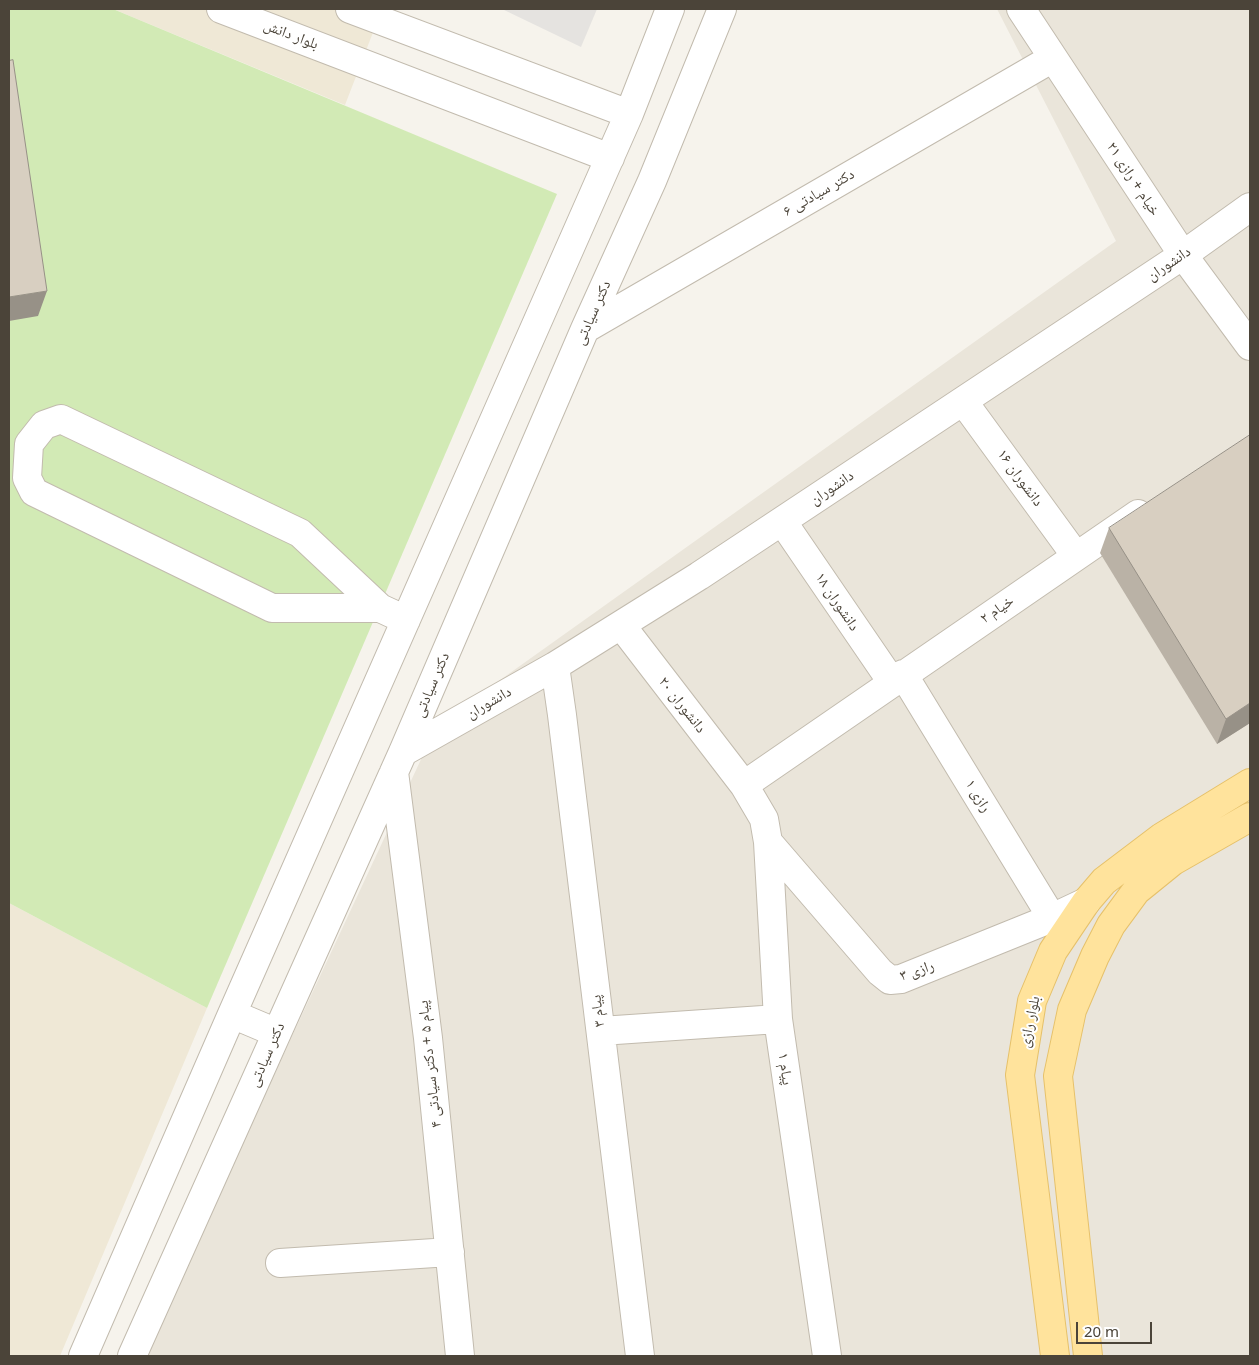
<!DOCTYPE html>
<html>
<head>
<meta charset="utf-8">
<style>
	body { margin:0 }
	#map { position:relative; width:1259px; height:1365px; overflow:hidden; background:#f6f3ec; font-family:"Noto Sans",sans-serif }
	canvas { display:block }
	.frame { position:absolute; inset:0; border:10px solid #4b4439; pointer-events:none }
	.scale { position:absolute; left:1076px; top:1322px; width:76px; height:22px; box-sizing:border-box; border:2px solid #4b4439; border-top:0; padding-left:6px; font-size:15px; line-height:18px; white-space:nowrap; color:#4b4439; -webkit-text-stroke:4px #fff; paint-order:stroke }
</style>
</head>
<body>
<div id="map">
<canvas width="1259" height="1365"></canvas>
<div class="frame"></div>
<div class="scale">20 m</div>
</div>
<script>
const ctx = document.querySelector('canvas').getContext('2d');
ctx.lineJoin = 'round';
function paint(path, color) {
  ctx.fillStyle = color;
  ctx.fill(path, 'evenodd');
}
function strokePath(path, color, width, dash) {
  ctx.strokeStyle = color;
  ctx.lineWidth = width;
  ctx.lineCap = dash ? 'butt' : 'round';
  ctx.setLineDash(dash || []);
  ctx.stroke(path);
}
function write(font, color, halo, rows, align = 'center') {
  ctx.font = font + ' "Noto Sans","Noto Naskh Arabic",sans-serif';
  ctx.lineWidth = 4;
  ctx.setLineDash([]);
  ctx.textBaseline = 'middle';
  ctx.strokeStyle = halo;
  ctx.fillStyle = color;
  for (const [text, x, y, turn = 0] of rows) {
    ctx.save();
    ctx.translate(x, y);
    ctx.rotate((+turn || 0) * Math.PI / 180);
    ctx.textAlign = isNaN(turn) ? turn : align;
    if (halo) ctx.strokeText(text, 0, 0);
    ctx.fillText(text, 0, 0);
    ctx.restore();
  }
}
paint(new Path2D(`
	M997,9H1250V1356H143L437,725L1116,241Z`), '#eae5da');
paint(new Path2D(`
	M113,9H382L345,105Z
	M9,903L207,1008L60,1356H9Z`), '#efe8d6');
paint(new Path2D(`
	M9,9H113L557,194L207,1008L9,903Z`), '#d2eab5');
paint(new Path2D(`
	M502,9H597L581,47Z`), '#e5e3e0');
const minor = new Path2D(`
	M221,9L610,158
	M350,9L629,114
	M1021,9L1183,255L1250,346
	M585,329L1053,58
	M963,401L1076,556
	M782,521L892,682
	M380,608H272L34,492L27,478L29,444L44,425L61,419L300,533L380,608L406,620
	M621,625L744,785L764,819L768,842L778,1019L827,1356
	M555,666L562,715L640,1356
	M903,674L1052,918
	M403,752L555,666L699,576L1183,255L1250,207
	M394,772L428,1038L460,1356
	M744,785L1138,514
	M768,842L880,972L890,980L901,979L1052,918L1086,902
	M232,1014L277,1033
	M601,1031L778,1019
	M280,1263L450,1252
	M83,1356L232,1014L629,114L670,9
	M132,1356L403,752L585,329L652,181L722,9`);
const major = new Path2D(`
	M1055,1356L1020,1075L1032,1001L1053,951L1086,902L1104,881L1162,837L1250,783
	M1088,1356L1058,1076L1072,1010L1095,956L1111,925L1136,891L1173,861L1250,817`);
strokePath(minor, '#c2bbae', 30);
strokePath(major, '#e6c16a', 30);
strokePath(minor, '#fff', 28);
strokePath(major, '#ffe39c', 28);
paint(new Path2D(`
	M1109,528L1250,723L1217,744L1100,553Z`), '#bab2a6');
paint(new Path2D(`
	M47,291L38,316L9,321V297Z
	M1250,703V723L1217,744L1226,719Z`), '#979187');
const building = new Path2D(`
	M13,60L47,291L9,297V61Z
	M1250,435V703L1226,719L1109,528Z`);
paint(building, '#d8cfc1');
strokePath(building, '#979187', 1);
write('15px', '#4b4439', '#fff', [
	["بلوار دانش",291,35,21],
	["خیام + رازی ۲۱",1133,179,57],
	["دکتر سیادتی ۶",819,193,-30],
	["دانشوران",1169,264,-34],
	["دکتر سیادتی",593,313,-66],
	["دانشوران ۱۶",1020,478,54],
	["دانشوران",832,488,-34],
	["دانشوران ۱۸",837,602,56],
	["خیام ۲",997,610,-34],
	["دکتر سیادتی",432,685,-67],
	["دانشوران",489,703,-30],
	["دانشوران ۲۰",682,705,52],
	["رازی ۱",978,796,59],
	["رازی ۳",917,971,-19],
	["پیام ۳",598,1011,-97],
	["بلوار رازی",1030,1022,-78],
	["دکتر سیادتی",267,1055,-66],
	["پیام ۵ + دکتر سیادتی ۴",430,1064,-96],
	["پیام ۱",785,1069,82]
]);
</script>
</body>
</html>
